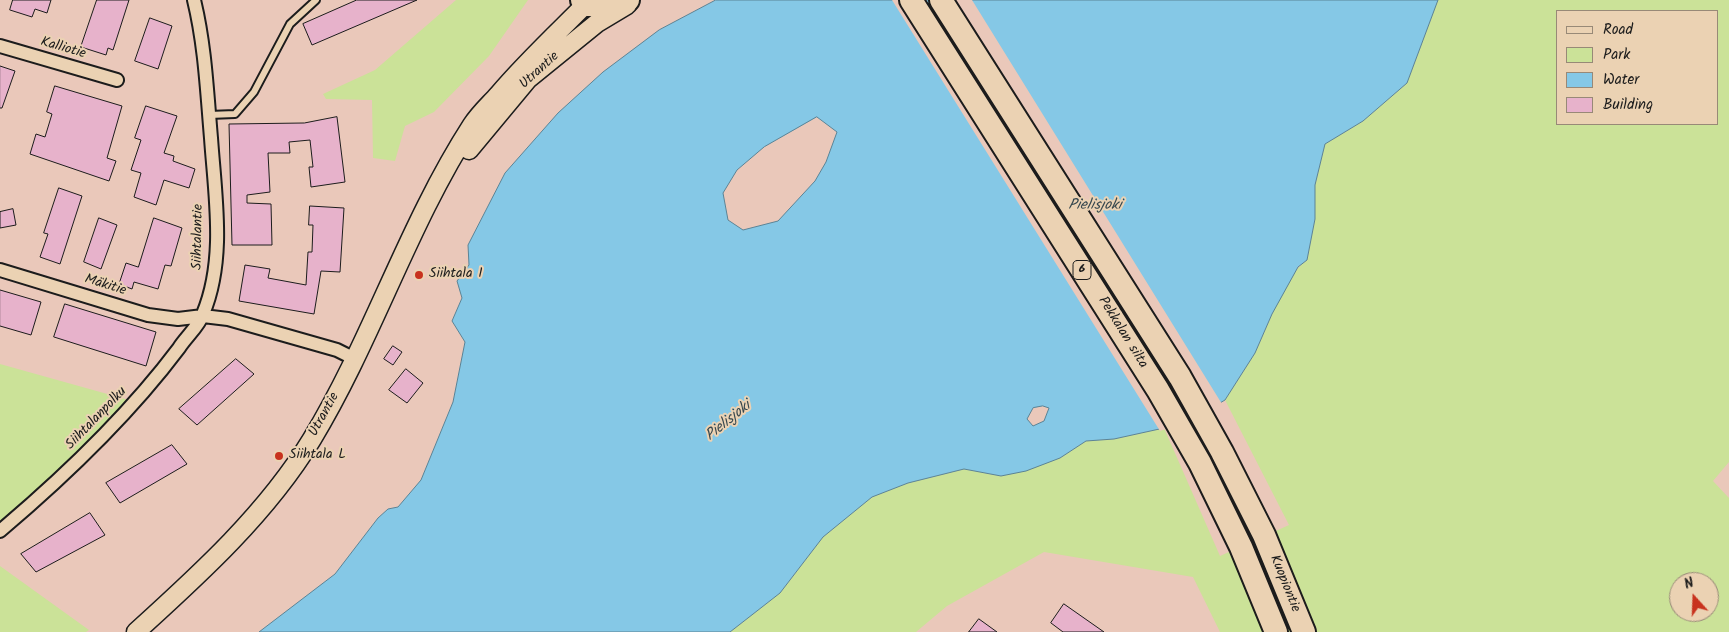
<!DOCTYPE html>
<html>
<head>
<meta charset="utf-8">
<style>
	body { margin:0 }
	#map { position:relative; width:1729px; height:632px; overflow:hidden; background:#eac8ba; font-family:Kalam,sans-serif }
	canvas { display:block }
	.legend { position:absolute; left:1556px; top:10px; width:162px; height:115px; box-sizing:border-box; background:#ebd2b3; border:1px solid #988977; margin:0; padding:6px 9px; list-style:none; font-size:15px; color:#1c1c1c }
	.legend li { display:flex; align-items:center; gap:10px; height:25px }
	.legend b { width:25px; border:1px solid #988977 }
	.north { position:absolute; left:1669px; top:572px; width:50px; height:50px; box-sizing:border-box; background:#ebd2b3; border:1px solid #988977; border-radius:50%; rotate:340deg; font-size:14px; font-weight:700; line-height:20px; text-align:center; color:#1c1c1c }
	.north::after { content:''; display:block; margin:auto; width:18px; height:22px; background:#c8321e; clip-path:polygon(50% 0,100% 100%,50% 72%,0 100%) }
</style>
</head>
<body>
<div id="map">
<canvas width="1729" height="632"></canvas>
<ul class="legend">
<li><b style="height:6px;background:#ebd2b3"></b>Road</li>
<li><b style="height:14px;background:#cbe298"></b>Park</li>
<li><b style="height:14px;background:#85c8e6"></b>Water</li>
<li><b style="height:14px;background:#e7b2cb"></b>Building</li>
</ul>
<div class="north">N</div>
</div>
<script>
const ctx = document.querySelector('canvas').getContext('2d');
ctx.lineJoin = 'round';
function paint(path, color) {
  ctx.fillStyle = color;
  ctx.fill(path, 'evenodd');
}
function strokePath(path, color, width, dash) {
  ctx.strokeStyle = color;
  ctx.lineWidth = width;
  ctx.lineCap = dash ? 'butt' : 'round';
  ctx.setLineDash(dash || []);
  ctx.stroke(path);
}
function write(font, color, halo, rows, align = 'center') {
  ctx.font = font + ' Kalam,sans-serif';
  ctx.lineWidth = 4;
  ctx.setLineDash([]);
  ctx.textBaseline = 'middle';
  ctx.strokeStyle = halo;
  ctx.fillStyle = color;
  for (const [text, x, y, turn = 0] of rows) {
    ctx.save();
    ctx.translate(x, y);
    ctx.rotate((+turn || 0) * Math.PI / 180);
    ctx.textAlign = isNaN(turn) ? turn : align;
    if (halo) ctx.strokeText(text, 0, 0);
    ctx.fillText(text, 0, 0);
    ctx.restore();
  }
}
paint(new Path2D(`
	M456,0H528L489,56L434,112L405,126L395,161L373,158L372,100L326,99L323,94L375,70Z
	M1438,0H1729V462L1713,481L1729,498V632H1220L1193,577L1044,552L947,606L916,632H730L780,593L823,537L872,497L908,483L964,469L1001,476L1060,458L1086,441L1114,439L1164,428L1220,556L1289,525L1225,400C1234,385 1245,370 1254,354C1270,325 1280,280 1307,260L1315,219V185L1325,144L1363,121L1407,83ZM1558,11H1718V124H1558ZM1679,582H1709V612H1679Z
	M0,364L136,402L0,531Z
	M0,566L89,630L86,632H0Z`), '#cbe298');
const water = new Path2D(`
	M716,0H1438L1407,83L1363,121L1325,144L1315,185V219L1307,260L1298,267L1272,314L1255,353L1225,400L1203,413L1164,428L1114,439L1086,441L1060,458L1026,471L1001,476L964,469L908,483L872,497L823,537L780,593L730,632H259L335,574L378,518L388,509L398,507L421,480L453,402L465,342L452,321L462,298L457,281L469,265L468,245L505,173L558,113L603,72L659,30ZM817,117L837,132L826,162L815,181L778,221L743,230L728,220L723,193L737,170L764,147ZM1043,406L1049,408L1044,421L1033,426L1027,419L1033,408Z`);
paint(water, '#85c8e6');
strokePath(water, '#5b8395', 1);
paint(new Path2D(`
	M892,0H926L1188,421L1160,431Z
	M933,0H972L1222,404L1204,415L1183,403Z`), '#eac8ba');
const building = new Path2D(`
	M13,0H51L47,13L35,9L32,17L10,10Z
	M97,0H129L113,50L108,48L106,55L81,47Z
	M357,0H417L312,45L303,24Z
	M150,18L172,26L158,69L135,61Z
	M0,66L15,71L2,108H0Z
	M55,86L122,106L107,158L116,161L109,181L30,154L36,134L45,137L52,114L47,112Z
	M146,106L177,116L164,153L174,156L173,161L195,169L189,188L164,180L156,205L134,197L141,173L131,170L141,140L135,138Z
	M337,117L345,182L311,187L309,167H313L310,140L289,142L290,153H268L270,192L247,195V203L271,204L272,245H232L229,124L304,123Z
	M59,188L82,196L60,264L40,257L48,234L44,233Z
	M310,206L344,208L340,272L321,271L314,314L239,301L245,265L270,269L268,278L306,285L308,252H312L313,225H309Z
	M13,209L16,225L0,228V212Z
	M99,218L117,225L101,269L84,262Z
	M154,218L182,228L171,266L165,265L158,289L134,282L132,289L119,284L126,263L138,267Z
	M0,290L41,302L31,335L0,326Z
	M65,304L156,332L146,366L54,337Z
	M393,346L402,352L393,365L384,359Z
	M236,359L254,374L197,425L179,409Z
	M406,369L423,383L407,403L389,390Z
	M172,445L187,464L120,503L106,483Z
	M90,513L105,535L36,572L21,554Z
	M1064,604L1104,632H1063L1051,623Z
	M979,619L997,632H969Z`);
paint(building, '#e7b2cb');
strokePath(building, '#1c1c1c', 1);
const lane = new Path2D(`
	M209,115L235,114L254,92L290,24L316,0`);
const street = new Path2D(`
	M0,46L117,80
	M0,270L148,315L178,319L203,316L228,319L337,350L355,359
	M0,531C65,476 128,416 179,348C186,337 199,326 203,314C226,259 215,196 211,138C207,92 205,45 194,0`);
const secondary = new Path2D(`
	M469,150L528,79L597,23L627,5
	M136,632C200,574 267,513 312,439C373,338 408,224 472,125C479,114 489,105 498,95C525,63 555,35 585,5L593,0`);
const highway = new Path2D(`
	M582,0L585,5H611L628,0
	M911,0L1158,390L1200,463L1241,547L1276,632
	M941,0L1180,377L1222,452L1264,535L1304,632`);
strokePath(lane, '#1c1c1c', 10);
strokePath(street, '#1c1c1c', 16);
strokePath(secondary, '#1c1c1c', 21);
strokePath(highway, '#1c1c1c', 26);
strokePath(lane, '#ebd2b3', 6);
strokePath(street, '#ebd2b3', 12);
strokePath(secondary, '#ebd2b3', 18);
strokePath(highway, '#ebd2b3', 22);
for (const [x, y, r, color] of [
	[419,275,5,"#c8321e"],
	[279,456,5,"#c8321e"]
]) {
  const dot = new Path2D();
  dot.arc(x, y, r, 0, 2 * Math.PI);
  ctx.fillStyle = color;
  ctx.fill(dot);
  strokePath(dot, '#ebd2b3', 2);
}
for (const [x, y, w] of [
	[1082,270,18]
]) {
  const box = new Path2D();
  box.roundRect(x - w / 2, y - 9.5, w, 19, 4);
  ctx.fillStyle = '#ebd2b3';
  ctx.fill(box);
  strokePath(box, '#1c1c1c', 1);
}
write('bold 12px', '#1c1c1c', null, [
	["6",1082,270]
]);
write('14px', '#1c1c1c', '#ebd2b3', [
	["Kalliotie",63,49,16],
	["Utrantie",540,71,-42],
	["Siihtalantie",199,237,-89],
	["Mäkitie",105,286,17],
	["Pekkalan silta",1122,333,58],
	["Utrantie",325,415,-61],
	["Siihtalanpolku",97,419,-46],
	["Kuopiontie",1284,584,68]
]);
write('14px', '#1c1c1c', '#ebd2b3', [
	["Siihtala I",429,275],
	["Siihtala L",289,456]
], 'left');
write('italic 15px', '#36474e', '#ebd2b3', [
	["Pielisjoki",1095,206],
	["Pielisjoki",729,422,-39]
]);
</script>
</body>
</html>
